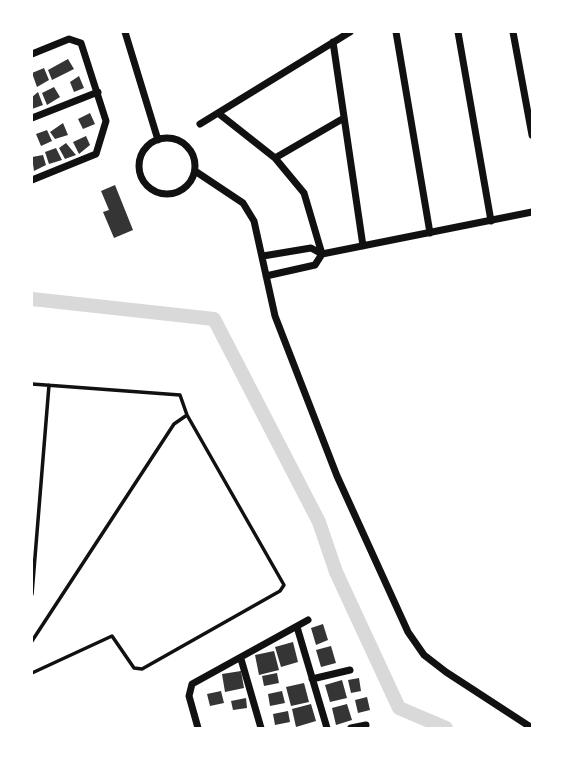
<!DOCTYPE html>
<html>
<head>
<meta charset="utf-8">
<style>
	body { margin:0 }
	#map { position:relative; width:564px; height:760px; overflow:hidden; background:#fff; font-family:"Noto Sans",sans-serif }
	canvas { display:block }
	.frame { position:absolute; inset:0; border:33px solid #fff; pointer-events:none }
</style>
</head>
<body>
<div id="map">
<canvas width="564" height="760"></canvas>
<div class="frame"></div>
</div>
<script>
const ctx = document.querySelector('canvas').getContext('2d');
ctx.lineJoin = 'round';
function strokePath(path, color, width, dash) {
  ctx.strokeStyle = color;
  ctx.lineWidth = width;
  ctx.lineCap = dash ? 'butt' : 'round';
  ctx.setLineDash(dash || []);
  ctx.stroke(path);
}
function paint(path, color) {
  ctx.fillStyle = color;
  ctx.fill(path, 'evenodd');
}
strokePath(new Path2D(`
	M32,299L214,319L319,522L336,572L399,708L446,728`), '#d9d9d9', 14);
paint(new Path2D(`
	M68,59L74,69L52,80L48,70Z
	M44,68L49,80L37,87L32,73Z
	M79,76L84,88L74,92L70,82Z
	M54,87L60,97L47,105L42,93Z
	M38,92L43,105L32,109V97Z
	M90,113L95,124L83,129L78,119Z
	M63,123L68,135L55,139L50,132Z
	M47,130L52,141L41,146L36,134Z
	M86,136L90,145L79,154L73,142Z
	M66,143L76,155L65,159L59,148Z
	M56,148L62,160L49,164L45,152Z
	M43,155L46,165L34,171L32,157Z
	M115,185L133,230L114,238L103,212L109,210L101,191Z
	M323,624L328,640L316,645L311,628Z
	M293,642L298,662L281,667L275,647Z
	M331,646L336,663L321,667L316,650Z
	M274,651L279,670L259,675L255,655Z
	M241,671L244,688L225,692L222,674Z
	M277,673L279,683L264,686L262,676Z
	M359,678L361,691L351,693L348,680Z
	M342,680L347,698L330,702L325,685Z
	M304,683L309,702L291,706L286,687Z
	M221,691L224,703L210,706L207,694Z
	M282,691L285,703L270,706L268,694Z
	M367,697L370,710L358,713L355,700Z
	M246,698L247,708L233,710L231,701Z
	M311,704L316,721L296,727L292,709Z
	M347,704L352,720L336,725L332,708Z
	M288,711L290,722L275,725L273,714Z`), '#353535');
strokePath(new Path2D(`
	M32,384L180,395L187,415L284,585L280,591L142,669L134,668L112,636L32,673
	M32,594L49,385
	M32,641L174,424L187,415`), '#111', 3.5);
strokePath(new Path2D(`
	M125,32L158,140
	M396,32L430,233
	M458,32L491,221
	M513,32L532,135
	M333,42L363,246
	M32,54L69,39L81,43L106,121L96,154L32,180
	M218,113L275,158L304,193L322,254
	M32,118L98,92
	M200,124L350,32
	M139 166a28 28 0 1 1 56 0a28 28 0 1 1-56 0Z
	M275,158L344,118
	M195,171L243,203L254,221L275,316L337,476L408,632L424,655L446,672L532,728
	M263,256L311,248L322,254L532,212
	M266,276L315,265L322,254
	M297,627L327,728
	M241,659L261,728
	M312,679L350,670
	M198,728L189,696L192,684L308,620
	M351,728L366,725`), '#111', 7);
</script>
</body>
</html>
